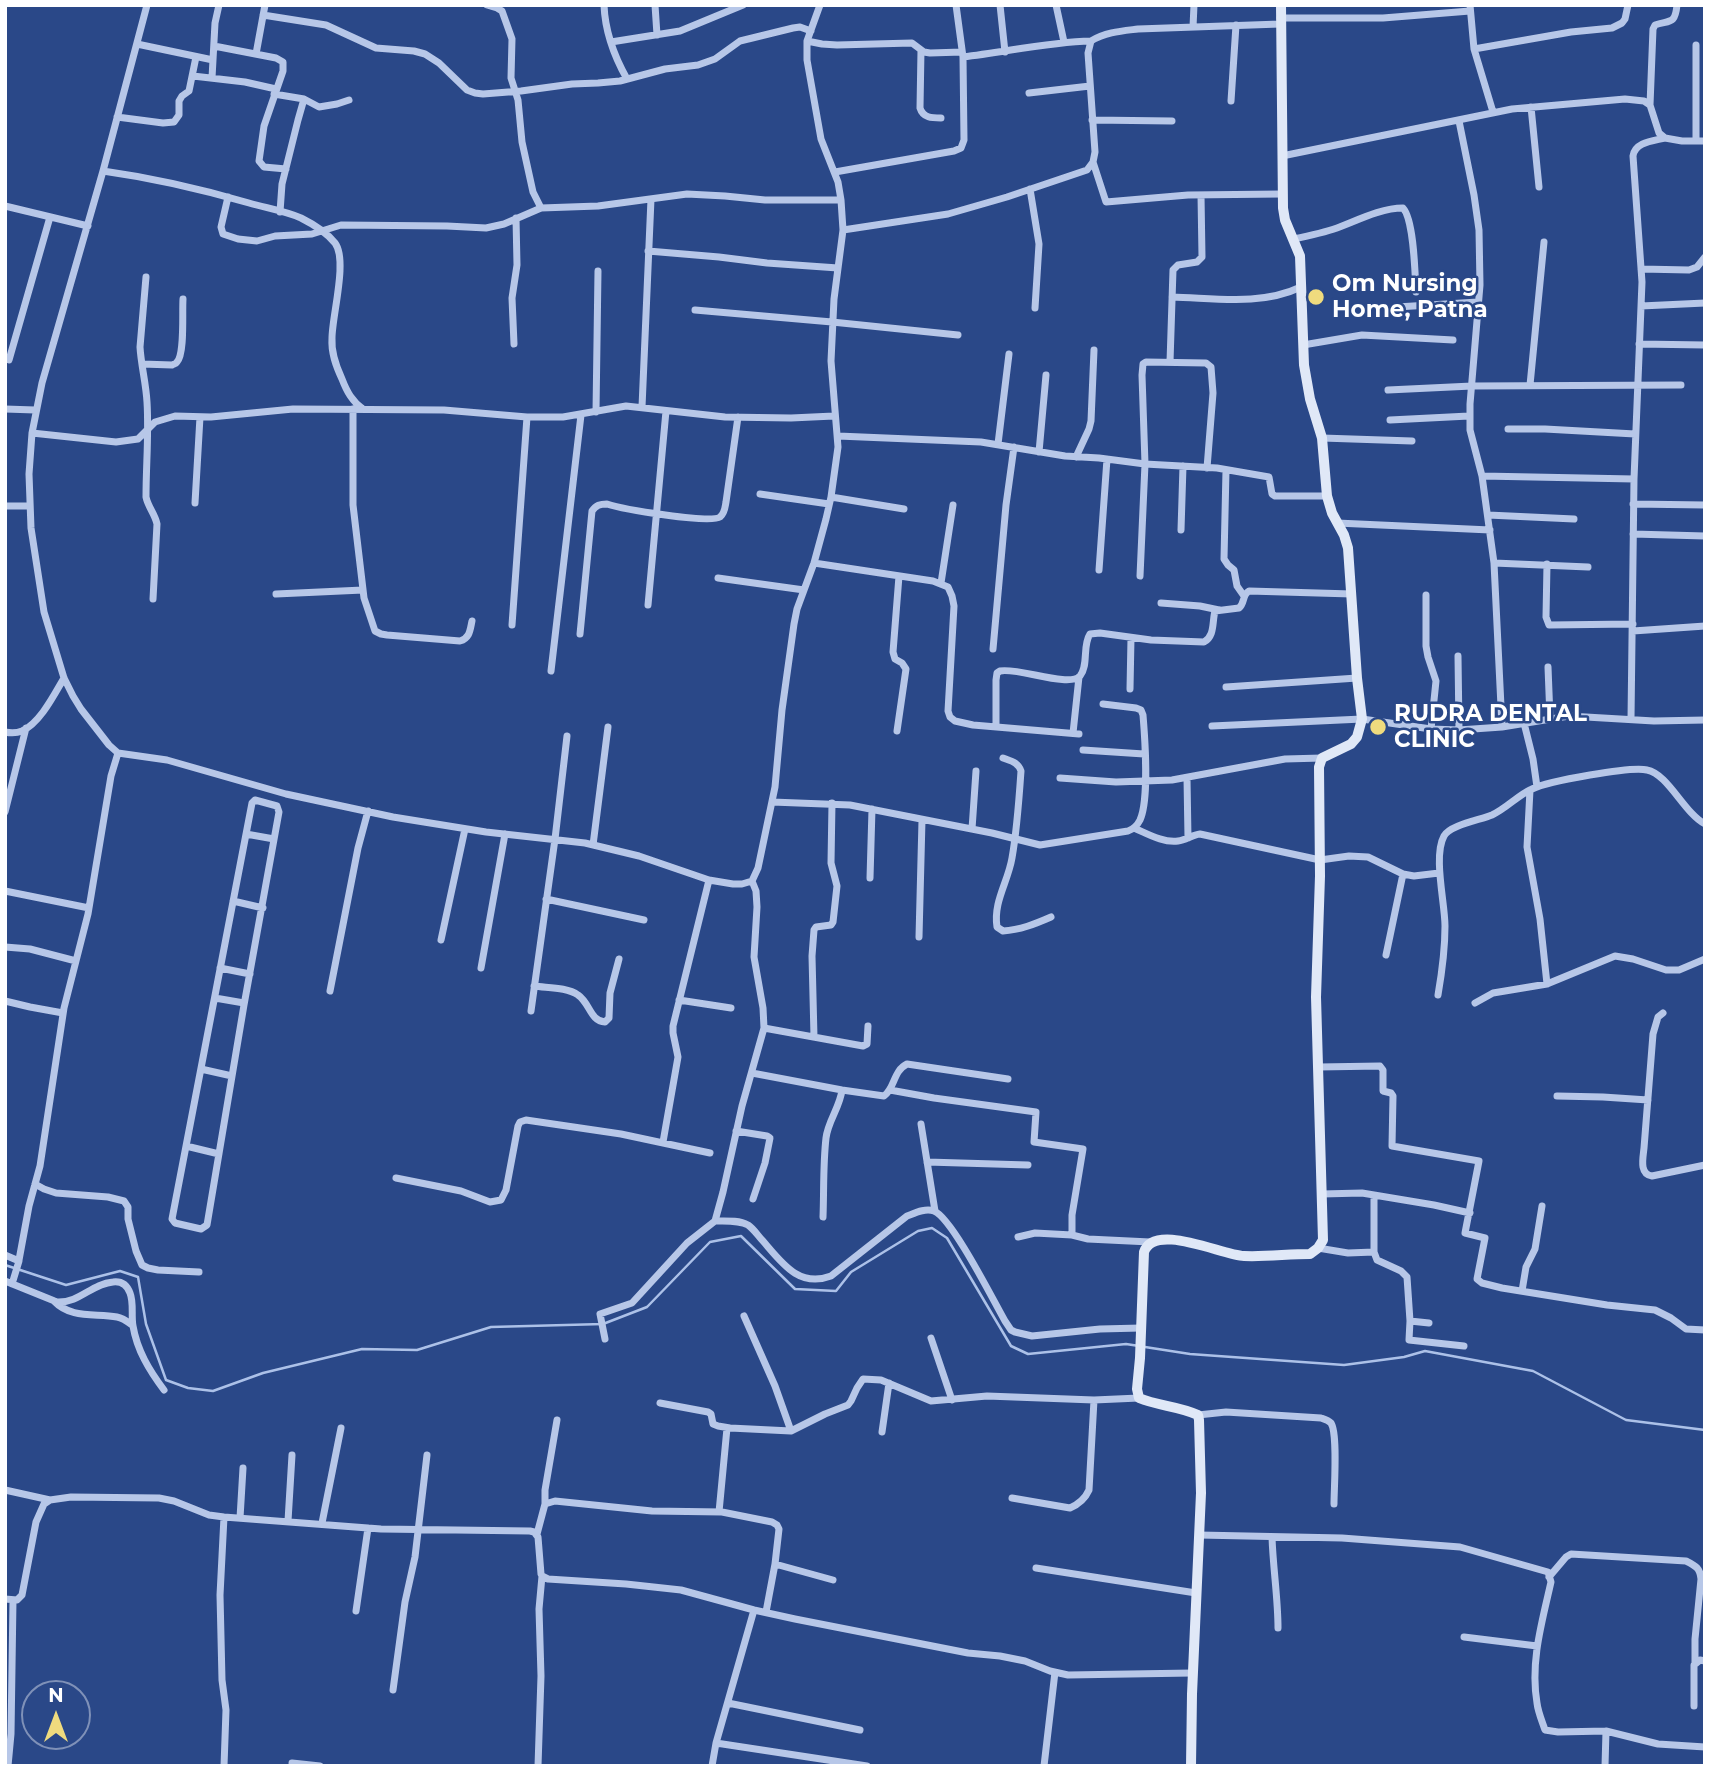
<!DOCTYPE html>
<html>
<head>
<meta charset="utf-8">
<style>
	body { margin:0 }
	#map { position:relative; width:1710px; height:1771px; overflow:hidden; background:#2a4888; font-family:Montserrat,sans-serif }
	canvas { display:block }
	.frame { position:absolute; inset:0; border:7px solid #fff; pointer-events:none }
	.north { position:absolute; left:21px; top:1680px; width:70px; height:70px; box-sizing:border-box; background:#2a4888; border:2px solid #7f91b8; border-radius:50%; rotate:0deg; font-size:19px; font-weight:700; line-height:28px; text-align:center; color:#fff }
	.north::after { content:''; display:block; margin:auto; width:24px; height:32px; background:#efdb7e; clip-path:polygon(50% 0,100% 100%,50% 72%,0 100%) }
</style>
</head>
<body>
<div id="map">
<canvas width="1710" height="1771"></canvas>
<div class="frame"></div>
<div class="north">N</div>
</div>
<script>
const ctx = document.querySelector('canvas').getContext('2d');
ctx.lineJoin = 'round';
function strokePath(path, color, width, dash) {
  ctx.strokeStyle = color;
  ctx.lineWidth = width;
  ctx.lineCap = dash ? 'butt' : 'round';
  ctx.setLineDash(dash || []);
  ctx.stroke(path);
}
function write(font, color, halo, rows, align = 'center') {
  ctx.font = font + ' Montserrat,sans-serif';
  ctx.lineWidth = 5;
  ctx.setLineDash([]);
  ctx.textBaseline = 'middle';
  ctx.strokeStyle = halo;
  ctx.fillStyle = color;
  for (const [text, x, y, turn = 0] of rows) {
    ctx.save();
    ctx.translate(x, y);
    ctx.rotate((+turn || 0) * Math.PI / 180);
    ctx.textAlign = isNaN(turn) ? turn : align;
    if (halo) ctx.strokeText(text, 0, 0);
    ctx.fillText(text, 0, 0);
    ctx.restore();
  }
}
strokePath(new Path2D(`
	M5,1265L66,1285L120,1271L138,1277L146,1324L166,1380L188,1388L213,1391L263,1373L362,1349L417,1350L491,1327L603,1324L647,1307L710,1242L741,1236L795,1289L836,1291L851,1272L918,1231L932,1228L947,1238L1011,1346L1028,1354L1126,1344L1139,1346
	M1145,1347L1190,1354L1344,1365L1404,1357L1425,1351L1533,1371L1626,1420L1705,1430`), '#acc1e8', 2.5);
strokePath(new Path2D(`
	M147,5L103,171L42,383L32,433L29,474L31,528L44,612L64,678L73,696L81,709L109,745L118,753L167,760L286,794L393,817L486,832L585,843L639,856L709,880L733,884H742L752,881L758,868L775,787L782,710L794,624L797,609L814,563L826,519L831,497L838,447L831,361L834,299L843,230L841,200L838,182L821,139L807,60V41L820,5
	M487,5L497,8L502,11L512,39L511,78L518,100L522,142L533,192L541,208
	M604,5C605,31 614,56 627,79
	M655,5L657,35
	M956,5L963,57
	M1000,5L1005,52
	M1056,5L1064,42
	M1470,5L1474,49L1493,112
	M263,15L326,25L376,48L414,51L425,54L439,63L467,90L475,93L483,94L521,91L572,84L598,83L620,81L665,69L698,65L715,59L740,41L793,28L800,27L811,31
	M1280,18H1383L1470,11
	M1193,27L1194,5
	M807,41L822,44L837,45L912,43L924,52L930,53L962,52
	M611,42L680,31L743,5
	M137,44L213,60
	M1696,45V141
	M214,46L276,58L283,62V71L264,126L259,161L264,167L286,169
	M1474,49L1571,32L1612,28L1622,23L1625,19L1628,5
	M921,50L920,108C923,118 932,118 941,118
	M256,54L265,5
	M193,76L245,82L276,89
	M212,78L215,23L219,5
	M1029,93L1090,86
	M274,94L304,99L319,107L337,104L349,100
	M1231,101L1236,25
	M1650,105L1653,29L1655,25C1670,20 1675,25 1677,5
	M1531,107L1539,187
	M117,117L163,123L174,122L179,115V101L182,96L189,91L196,57
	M1092,120L1172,121
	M1459,121L1474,195L1479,230L1480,285L1470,404V430L1482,476L1494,563L1502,727
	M1282,156L1512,109L1625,99L1644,101L1650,105L1659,133L1665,138L1682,141H1705
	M1093,162L1106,202L1188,195L1282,194
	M103,171C153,178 201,189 249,203C266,208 285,211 301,218C313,224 327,233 335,243C348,260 332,316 332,338C331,353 336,366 342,379C347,392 352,401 363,409
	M835,172L954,151L961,148L964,140L963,57C1006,52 1048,42 1091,41
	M1030,189L1039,244L1035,308
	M228,197L221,227L223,234L238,239L257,241L275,236L312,234L341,225L447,226L486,228L504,224L541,208L598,206L687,194L725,196L765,200H841
	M5,206L88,226
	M280,212L282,184L298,120L304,99
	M843,230L948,214L1007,197L1087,170L1093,162L1095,152L1088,53L1091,41C1106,32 1122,31 1138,29L1280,24
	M1293,239C1308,236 1323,233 1337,228C1358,220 1381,208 1403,208C1414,220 1415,273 1416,292
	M648,251L719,257L767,263L838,268
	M1641,269L1689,270L1697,267L1705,257
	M146,277L140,347C141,365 146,383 147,402C149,434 146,465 146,497C148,507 155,514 157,524L153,599
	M1172,297C1215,298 1261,306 1301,287
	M1641,306L1705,303
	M1397,307L1478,302
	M695,310L832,322L958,335
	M514,344L512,298L517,265L516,218
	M1639,344L1705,345
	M1303,345L1362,335L1453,340
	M9,360L50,217
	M1170,362L1173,270L1178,265L1197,262L1202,257L1201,195
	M142,364L172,365C174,364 176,364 177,362C185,354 182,312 183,299
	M1530,385L1544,242
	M1388,390L1472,386L1681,385
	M642,407L651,199
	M5,409L35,410
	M353,409V505L364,598L375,631L381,634L387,635L460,641C470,638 470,630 472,621
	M596,412L598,271
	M1390,420L1469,416
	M1508,429H1545L1635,434
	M32,433L116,442L138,439L155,422L175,416L211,417L293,409L444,410L527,417H563L626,406L725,417L791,418L834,416
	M838,436L981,442L1065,456L1099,458L1145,464L1217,468L1269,477L1272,494L1275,496H1327
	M1322,438L1412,441
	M998,444L1009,354
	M1039,452L1046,375
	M1076,457L1089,429L1091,421L1094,350
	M1226,470L1224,559L1228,565L1234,570L1237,586L1244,596
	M1482,476L1634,479
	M760,494L829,504
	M831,497L904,509
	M195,503L200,417
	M1633,504L1705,505
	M5,506H30
	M1488,515L1574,519
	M1337,523L1490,530
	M1181,530L1183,466
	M1633,534L1705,536
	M814,563L933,581L948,587L952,596L954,606L948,711L950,717L955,721L973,725L1079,734
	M1494,563L1588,567
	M1547,564L1546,617L1549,625L1633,624
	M1099,570L1107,459
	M1140,576L1145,464L1142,375L1143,364L1146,362L1206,363L1211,367L1213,393L1207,468
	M718,578L804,590
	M941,583L953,505
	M276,594L363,590
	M1426,595V646L1428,657L1436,681L1431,729
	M1161,603L1200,606L1219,610
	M648,605L666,411
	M512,625L527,417
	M1633,631L1705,626
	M580,634L592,511C596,505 600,504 607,504C622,509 710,524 720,517C725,513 725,507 726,502L738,417
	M993,649L1006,505L1014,447
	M1458,656L1459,730
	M1548,667L1550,718
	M551,671L581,415
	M1226,687L1357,678
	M1130,689L1131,638
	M1631,719L1634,479L1642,282L1633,156C1635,142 1653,141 1665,138
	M1524,723L1533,759L1537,787
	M1212,726L1362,719L1431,729L1459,730L1502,727L1569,716L1654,721L1705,720
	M996,727V680L997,673L1000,671C1018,667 1069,688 1080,676C1089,665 1082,646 1090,634L1100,633L1151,640L1204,642C1215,636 1212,622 1215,611L1239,608C1245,603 1242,595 1249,591L1352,594
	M897,731L906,669L902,663L895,659L893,652L899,576
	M5,732C10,733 17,733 22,731C40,723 54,695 64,678
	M1073,733L1079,677
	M1083,750L1144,754
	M1003,758C1011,761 1018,762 1021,771C1019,800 1017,830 1012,858C1008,882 993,902 997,927L1003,931C1020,930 1035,924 1051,917
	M1060,778L1116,782L1172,780L1285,759L1322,758
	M1187,778L1188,838
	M1530,790L1527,847L1540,919L1547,984
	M255,800L277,806L279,812L244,1005L207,1225L201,1229L175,1223L172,1219L252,803Z
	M772,802L850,805L992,833L1040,845L1128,831C1134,829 1137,826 1140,820C1149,800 1145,739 1143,715L1141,710L1136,708L1103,704
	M5,812L26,728
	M1134,828C1148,834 1163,843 1178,841C1186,840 1192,835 1200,834L1320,860L1349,856L1368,857L1403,874L1414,876L1439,873
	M972,829L976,771
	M246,834L274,839
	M593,845L608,727
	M870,878L872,809
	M5,891L89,908
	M546,899L644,920
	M233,901L263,908
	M919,937L922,820
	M441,940L465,829
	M5,947L30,949L76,961
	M1386,955L1403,874
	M220,968L250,974
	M481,968L505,834
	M534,986C547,988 567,987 578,995C590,1003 590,1021 605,1022L609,1018L610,993L619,959
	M330,991L358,848L368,811
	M1438,995C1442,972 1445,950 1445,926C1445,903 1433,856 1444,836C1450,825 1480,820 1492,815C1507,808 1518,795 1532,789C1548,781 1632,766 1647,770C1668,774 1684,813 1705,824
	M215,998L244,1003
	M679,1000L731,1008
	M5,1001L30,1007L63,1013
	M1475,1003L1493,993L1547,984L1615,956L1633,959L1666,970H1679L1705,959
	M531,1011L555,839L567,736
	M1663,1013L1658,1017L1653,1034L1644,1148C1643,1158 1639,1174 1652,1176L1705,1165
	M764,1028L863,1046L867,1044L868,1026
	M814,1037L812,956L814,930L816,927L831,925L833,922L837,886L831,863L832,803
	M1319,1067L1380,1066L1383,1070V1091L1391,1093L1393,1096L1392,1146L1479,1161L1465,1233L1485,1238L1477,1279L1482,1283L1502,1288L1607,1305L1655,1310L1671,1318L1686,1329L1705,1330
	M201,1069L232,1076
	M752,1073L842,1090L884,1096C895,1088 893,1071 907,1064L1008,1079
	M890,1090L934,1098L1036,1112L1034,1142L1083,1149L1072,1215V1235
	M1557,1096L1603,1097L1648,1100
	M921,1124L935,1211
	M736,1131L767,1136L770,1138L765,1163L753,1199
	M663,1142L678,1057L673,1033V1026L709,880
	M186,1146L219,1154
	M927,1162L1028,1165
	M396,1178L461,1191L490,1202L501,1200L506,1190L518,1126L520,1122L526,1120L621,1134L710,1153
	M35,1184L44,1189L56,1193L108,1197L124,1201L128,1207V1219L136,1251L142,1265L148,1268L158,1270L199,1272
	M1322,1194L1362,1193L1434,1205L1470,1213
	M1374,1195V1252L1377,1260L1401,1271L1407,1277L1410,1321L1429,1323
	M823,1217C824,1191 823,1164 826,1138C828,1121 840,1107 842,1090
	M715,1221C726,1221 739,1220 748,1225C754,1229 758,1236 763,1241C782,1263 799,1288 831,1276L907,1216C915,1213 925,1208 934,1211C952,1218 993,1300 1005,1321L1011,1330L1015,1332L1032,1336L1100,1329L1141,1328
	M1018,1237L1035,1233L1072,1235L1088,1239L1150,1242
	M1318,1248L1348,1253L1374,1252
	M5,1255L19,1261L12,1284
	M19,1260L29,1206L40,1166L64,1008L88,914L111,776L118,753
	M5,1281L57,1302C80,1303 91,1284 113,1282C121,1281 127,1285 130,1293C134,1303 131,1315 133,1326C137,1350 149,1370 164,1390
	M1522,1291L1526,1267L1535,1249L1542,1206
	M54,1301C71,1319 95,1313 117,1317C123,1318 128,1322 132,1325
	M744,1316L775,1386L791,1431
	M1410,1321L1409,1340L1464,1346
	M931,1338L952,1400
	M605,1339L600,1314L632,1303L687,1243L715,1221L723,1192L742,1106L764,1028L763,1008L754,957L757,907L756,891L752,881
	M660,1403L708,1412L711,1414L713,1424L718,1426L730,1428L791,1431L825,1414L848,1405L851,1401L857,1388L863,1379L881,1380L931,1401L987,1396L1094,1400L1139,1398
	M1198,1415L1226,1412L1321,1418C1324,1419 1328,1420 1331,1423C1338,1434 1334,1488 1334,1504
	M882,1432L889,1383
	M5,1490L50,1500
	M1012,1498L1070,1508C1079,1504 1085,1499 1089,1490L1094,1400
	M545,1504V1490L557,1420
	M719,1512L727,1428
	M240,1518L243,1468
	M288,1521L292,1455
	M322,1523L341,1428
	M537,1534L545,1504L555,1501L652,1511L722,1512L772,1522L777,1525L779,1529L775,1564L766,1612
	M1199,1535L1342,1538L1460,1547L1548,1572L1551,1582C1542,1622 1530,1662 1537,1703C1538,1712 1542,1721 1545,1730L1558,1732L1606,1731L1658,1744L1705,1747
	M1272,1537C1273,1568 1278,1598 1278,1628
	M775,1564L833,1580
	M1036,1568L1196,1593
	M1549,1577L1566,1557L1571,1554L1686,1561C1696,1566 1700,1568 1701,1579L1695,1639V1663
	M5,1599L17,1600L22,1595L36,1522L44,1504L50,1500L71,1497L159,1498L174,1501L209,1515L224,1517L381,1529L530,1531L534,1532L538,1537L541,1574L542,1576L548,1579L626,1584L681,1590L754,1610L795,1619L968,1653L1000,1656L1025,1661L1050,1671L1068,1675L1192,1673
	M356,1611L368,1528
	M1464,1637L1537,1646
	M393,1690L405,1602L415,1557L427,1455
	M728,1703L860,1730
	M1694,1706V1665L1700,1660L1705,1661
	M716,1743L867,1766
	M292,1763L320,1766
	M8,1766L11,1734L13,1600
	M224,1766L226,1710L222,1680L220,1595L224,1517
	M538,1766L541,1676L539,1609L542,1576
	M712,1766L716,1743L754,1610
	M1044,1766L1055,1672
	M1605,1766L1606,1731`), '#b7c7e8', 7);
strokePath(new Path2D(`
	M1191,1766L1192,1694L1201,1493L1199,1420L1198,1415C1179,1406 1158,1406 1139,1398L1137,1389L1140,1358L1144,1252C1154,1222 1222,1255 1244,1256C1266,1257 1288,1254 1310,1254L1318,1248L1323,1240L1316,997L1320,876L1319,767L1322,758L1351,744L1357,737L1362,719L1357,678L1348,548L1344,535L1332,513L1327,496L1322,438L1310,399L1304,365L1300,256L1285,220L1283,208L1281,5`), '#e0e8f7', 10);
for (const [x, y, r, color] of [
	[1316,297,9,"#efdb7e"],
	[1378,727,9,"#efdb7e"]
]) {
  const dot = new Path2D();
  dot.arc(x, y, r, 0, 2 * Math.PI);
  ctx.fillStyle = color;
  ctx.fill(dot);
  strokePath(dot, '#2a4888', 2.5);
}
write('bold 23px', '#fff', '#2a4888', [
	["Om Nursing",1332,284],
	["Home, Patna",1332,310],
	["RUDRA DENTAL",1394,714],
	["CLINIC",1394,740]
], 'left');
</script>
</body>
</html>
